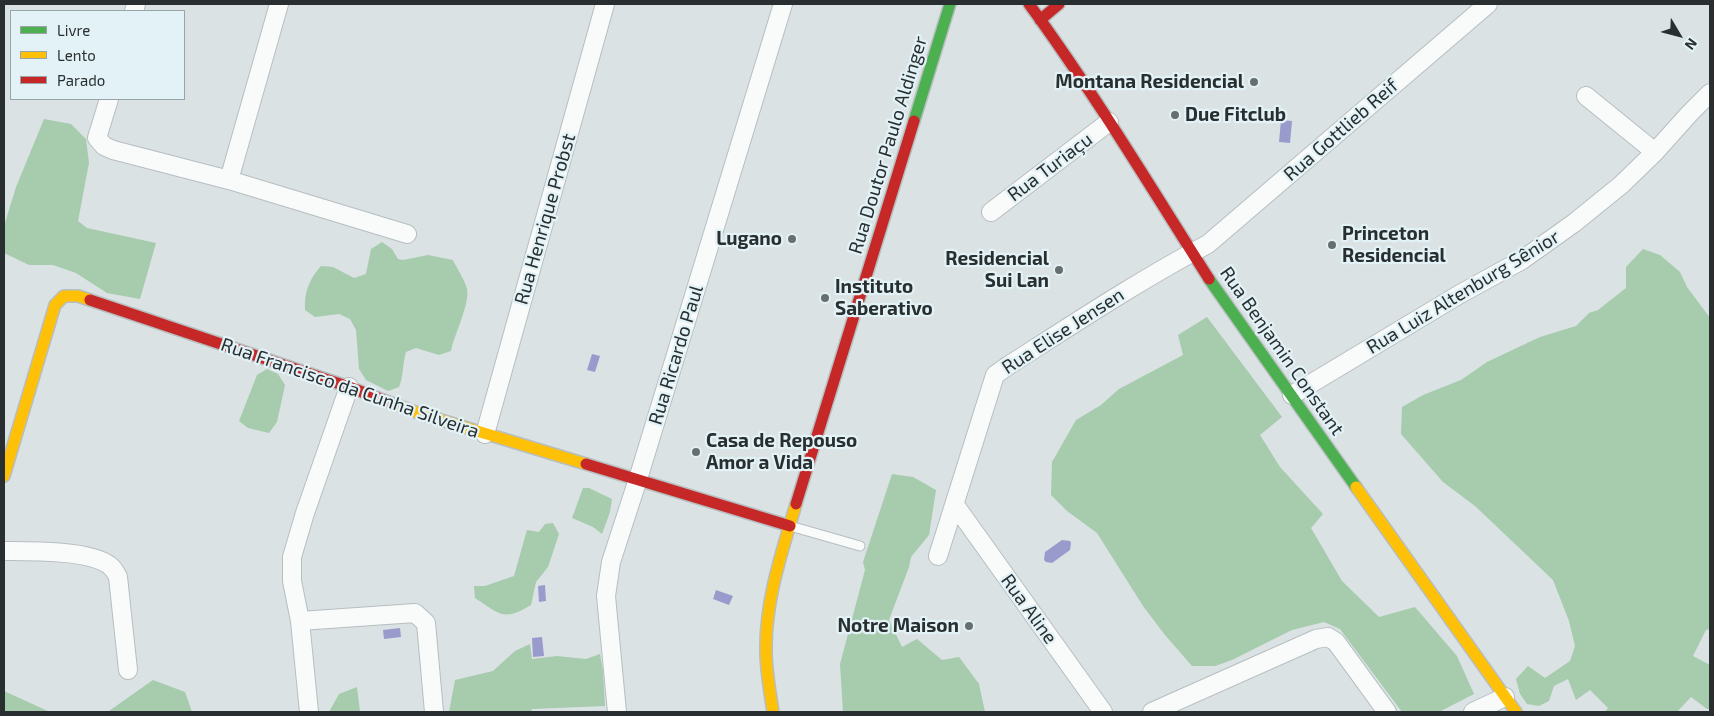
<!DOCTYPE html>
<html>
<head>
<meta charset="utf-8">
<style>
	body { margin:0 }
	#map { position:relative; width:1714px; height:716px; overflow:hidden; background:#dae2e4; font-family:"Exo 2",sans-serif }
	canvas { display:block }
	.frame { position:absolute; inset:0; border:5px solid #292f30; pointer-events:none }
	.legend { position:absolute; left:10px; top:10px; width:175px; height:90px; box-sizing:border-box; background:#e2f2f6; border:1px solid #98a4a7; margin:0; padding:6px 9px; list-style:none; font-size:15px; color:#292f30 }
	.legend li { display:flex; align-items:center; gap:10px; height:25px }
	.legend b { width:25px; border:1px solid #98a4a7 }
	.north { position:absolute; left:1654px; top:10px; width:50px; height:50px; -webkit-text-stroke:4px #e2f2f6; paint-order:stroke; rotate:127deg; font-size:14px; font-weight:700; line-height:20px; text-align:center; color:#292f30 }
	.north::after { content:''; display:block; margin:auto; width:18px; height:22px; background:#292f30; clip-path:polygon(50% 0,100% 100%,50% 72%,0 100%) }
</style>
</head>
<body>
<div id="map">
<canvas width="1714" height="716"></canvas>
<div class="frame"></div>
<ul class="legend">
<li><b style="height:6px;background:#4caf50"></b>Livre</li>
<li><b style="height:6px;background:#ffc107"></b>Lento</li>
<li><b style="height:6px;background:#c62828"></b>Parado</li>
</ul>
<div class="north">N</div>
</div>
<script>
const ctx = document.querySelector('canvas').getContext('2d');
ctx.lineJoin = 'round';
function paint(path, color) {
  ctx.fillStyle = color;
  ctx.fill(path, 'evenodd');
}
function strokePath(path, color, width, dash) {
  ctx.strokeStyle = color;
  ctx.lineWidth = width;
  ctx.lineCap = dash ? 'butt' : 'round';
  ctx.setLineDash(dash || []);
  ctx.stroke(path);
}
function write(font, color, halo, rows, align = 'center') {
  ctx.font = font + ' "Exo 2",sans-serif';
  ctx.lineWidth = 4.5;
  ctx.setLineDash([]);
  ctx.textBaseline = 'middle';
  ctx.strokeStyle = halo;
  ctx.fillStyle = color;
  for (const [text, x, y, turn = 0] of rows) {
    ctx.save();
    ctx.translate(x, y);
    ctx.rotate((+turn || 0) * Math.PI / 180);
    ctx.textAlign = isNaN(turn) ? turn : align;
    if (halo) ctx.strokeText(text, 0, 0);
    ctx.fillText(text, 0, 0);
    ctx.restore();
  }
}
paint(new Path2D(`
	M44,119L71,124L86,139L89,163L78,221L87,228L156,243L140,299L107,293L76,273L53,265H29L4,253V226L16,187Z
	M382,242L392,249L398,259L403,260L428,255L453,260C457,269 465,280 467,289C470,304 454,335 451,351L439,355L416,348L406,352C402,365 404,375 399,387L388,391L366,380L359,369L356,330L350,319L339,314L315,317L305,310C304,293 309,279 321,266L333,267L354,278L366,274L371,249Z
	M1643,249L1660,255L1680,272L1687,287L1710,318V629L1706,630L1693,656L1710,665V709H1707L1691,697L1677,712H1605L1608,708L1590,690L1576,700L1568,679L1554,686L1549,701L1539,706L1527,704L1520,694L1516,679L1528,666L1545,678L1570,661L1575,646L1569,621L1553,580L1475,506L1443,482L1401,434L1402,407L1423,395L1461,380L1487,362L1540,337L1576,326L1589,313L1598,310L1626,288V267Z
	M1207,317L1282,417L1260,435L1280,467L1323,514L1311,528L1342,581L1379,617L1415,607L1457,656L1474,694L1439,712H1402L1340,629L1324,622L1292,630L1232,660L1215,666H1192L1165,635L1143,606L1097,533L1067,511L1051,495L1052,462L1076,420L1101,405L1119,389L1183,355L1178,335Z
	M267,369L278,374L285,385L277,422L269,433L248,428L239,421L257,375Z
	M892,474L913,477L936,490L929,535L911,557L909,567L889,620L902,647L917,639L942,660L959,657L979,684L985,712H843L840,664L865,570L863,562Z
	M583,488H589L612,499L610,512L602,534L593,527L572,518Z
	M553,523L559,534L548,567L536,582L531,605C503,622 500,614 475,598L474,586H485L514,576L527,530L539,532L545,524Z
	M530,644L532,659L557,656L586,659L600,654L603,671L605,706L532,709L531,712H449L455,680L493,671L515,651Z
	M153,680L185,692L192,712H4V691L50,712L109,711Z
	M357,687L360,712H329L339,694Z`), '#a6cbad');
paint(new Path2D(`
	M1281,120L1292,121L1290,143L1279,142Z
	M592,354L600,356L595,372L587,370Z
	M1062,540L1070,541L1071,543L1070,550L1052,563L1046,562L1044,560L1045,552Z
	M545,585L546,601L539,602L538,586Z
	M716,590L733,596L729,605L713,599Z
	M400,628L401,637L384,639L383,630Z
	M542,637L544,656L533,657L532,638Z`), '#9a9bcd');
const lane = new Path2D(`
	M790,526L860,546`);
const street = new Path2D(`
	M134,11L136,4
	M1586,96L1655,152
	M109,99L97,138L104,146L113,150L229,180L407,234
	M229,180L279,4
	M991,212L1109,122
	M1292,395L1460,294L1522,260L1574,223L1621,185L1655,152L1690,113L1710,93
	M485,434L605,4
	M955,505L1103,712
	M4,551C30,551 88,550 109,565C113,568 116,573 118,577L128,670
	M938,556L995,375L1006,367C1072,325 1138,281 1208,244L1488,4
	M300,621L415,613L426,623L434,712
	M309,712L300,621L292,581V557L305,513L349,387
	M617,712L606,596L611,562L638,479L783,4
	M1152,712L1316,639L1328,637L1336,642L1387,712
	M1473,712L1505,697`);
const fast = new Path2D(`
	M914,121L950,4
	M1209,279L1356,487`);
const slow = new Path2D(`
	M394,404L421,414L586,464
	M4,476L55,305L64,296H78L90,300
	M1356,487L1516,712
	M773,712C770,692 766,671 766,651C765,601 782,552 796,504`);
const jam = new Path2D(`
	M1029,4C1094,93 1150,186 1209,279
	M1040,20L1059,4
	M90,300L349,387L394,404
	M586,464L790,526
	M796,504L914,121`);
strokePath(lane, '#b7bec0', 11);
strokePath(street, '#b7bec0', 20);
strokePath(fast, '#b7bec0', 14);
strokePath(slow, '#b7bec0', 14);
strokePath(jam, '#b7bec0', 14);
strokePath(lane, '#f9fbfb', 9);
strokePath(street, '#f9fbfb', 18);
strokePath(fast, '#4caf50', 11);
strokePath(slow, '#ffc107', 11);
strokePath(jam, '#c62828', 11);
for (const [x, y, r, color] of [
	[1254,82,5,"#676e6f"],
	[1175,115,5,"#676e6f"],
	[792,239,5,"#676e6f"],
	[1332,245,5,"#676e6f"],
	[1059,270,5,"#676e6f"],
	[825,298,5,"#676e6f"],
	[696,452,5,"#676e6f"],
	[969,626,5,"#676e6f"]
]) {
  const dot = new Path2D();
  dot.arc(x, y, r, 0, 2 * Math.PI);
  ctx.fillStyle = color;
  ctx.fill(dot);
  strokePath(dot, '#e2f2f6', 2);
}
write('bold 19px', '#292f30', '#e2f2f6', [
	["Montana Residencial",1244,82],
	["Due Fitclub",1185,115,"left"],
	["Princeton",1342,234,"left"],
	["Residencial",1342,256,"left"],
	["Lugano",782,239],
	["Residencial",1049,259],
	["Sui Lan",1049,281],
	["Instituto",835,287,"left"],
	["Saberativo",835,309,"left"],
	["Casa de Repouso",706,441,"left"],
	["Amor a Vida",706,463,"left"],
	["Notre Maison",959,626]
], 'right');
write('19px', '#292f30', '#e2f2f6', [
	["Rua Gottlieb Reif",1341,130,-41],
	["Rua Doutor Paulo Aldinger",888,145,-73],
	["Rua Turiaçu",1050,167,-37],
	["Rua Henrique Probst",545,219,-74],
	["Rua Luiz Altenburg Sênior",1463,292,-31],
	["Rua Elise Jensen",1063,331,-33],
	["Rua Benjamin Constant",1282,351,55],
	["Rua Ricardo Paul",676,355,-73],
	["Rua Francisco da Cunha Silveira",350,388,19],
	["Rua Aline",1029,609,54]
]);
</script>
</body>
</html>
